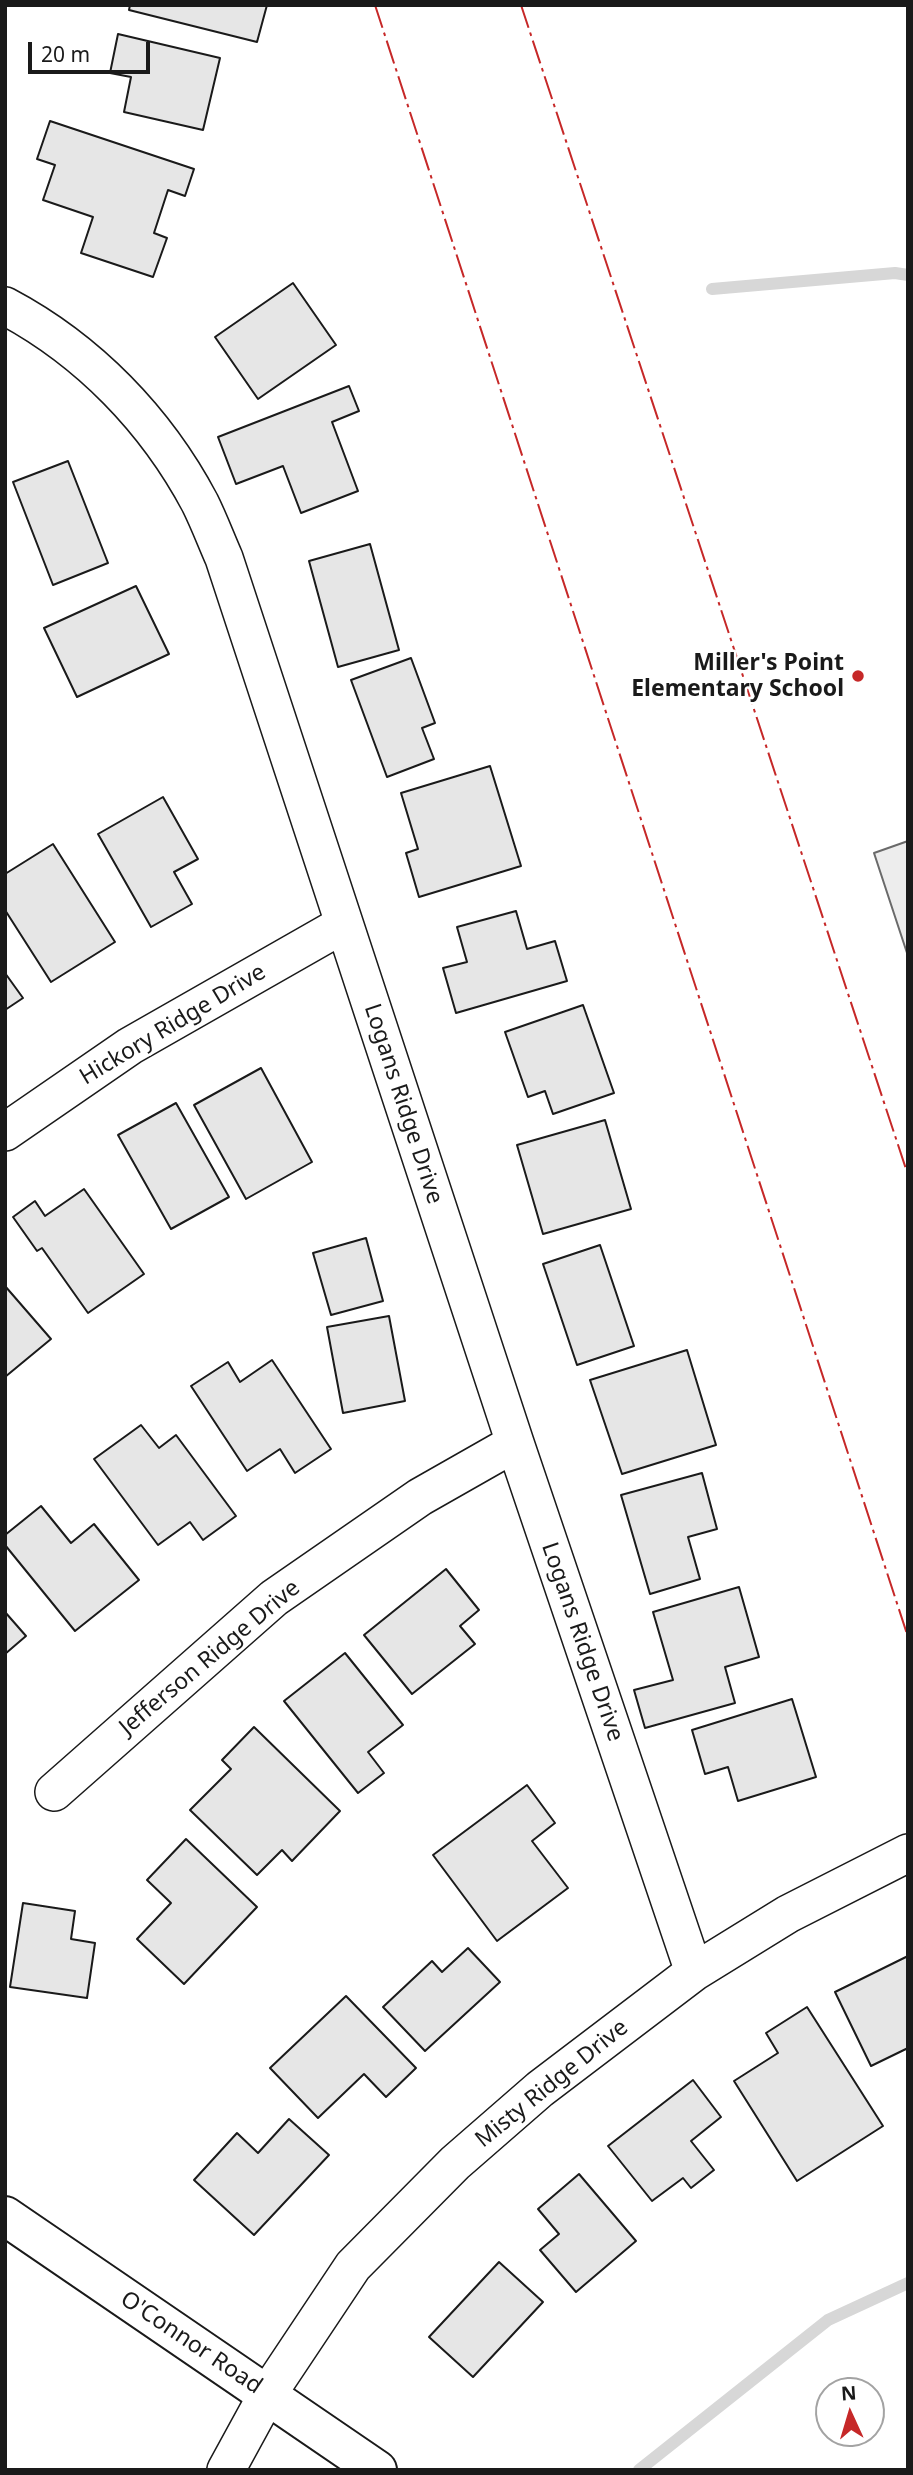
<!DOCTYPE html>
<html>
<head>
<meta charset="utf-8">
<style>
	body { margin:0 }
	#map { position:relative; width:913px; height:2475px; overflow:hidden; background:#fff; font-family:"Noto Sans",sans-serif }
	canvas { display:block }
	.frame { position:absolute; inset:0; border:7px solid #1a1a1a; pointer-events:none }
	.north { position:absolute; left:815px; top:2377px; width:70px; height:70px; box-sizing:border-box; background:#fff; border:2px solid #a3a3a3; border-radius:50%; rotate:356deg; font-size:19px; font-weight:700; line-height:28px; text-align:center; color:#1a1a1a }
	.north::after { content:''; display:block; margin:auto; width:24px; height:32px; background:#c62828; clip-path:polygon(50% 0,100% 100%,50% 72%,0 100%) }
	.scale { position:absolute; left:28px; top:42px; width:122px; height:32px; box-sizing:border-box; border:4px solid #1a1a1a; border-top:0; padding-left:9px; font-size:21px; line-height:24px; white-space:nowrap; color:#1a1a1a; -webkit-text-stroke:5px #fff; paint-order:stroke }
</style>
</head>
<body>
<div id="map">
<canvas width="913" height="2475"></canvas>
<div class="frame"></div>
<div class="north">N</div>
<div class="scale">20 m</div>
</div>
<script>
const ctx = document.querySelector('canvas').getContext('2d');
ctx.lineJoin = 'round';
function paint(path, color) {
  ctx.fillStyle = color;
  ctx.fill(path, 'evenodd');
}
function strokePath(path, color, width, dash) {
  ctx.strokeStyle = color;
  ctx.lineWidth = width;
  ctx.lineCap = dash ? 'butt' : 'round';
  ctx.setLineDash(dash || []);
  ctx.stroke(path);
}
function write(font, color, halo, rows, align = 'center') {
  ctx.font = font + ' "Noto Sans",sans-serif';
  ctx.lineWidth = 5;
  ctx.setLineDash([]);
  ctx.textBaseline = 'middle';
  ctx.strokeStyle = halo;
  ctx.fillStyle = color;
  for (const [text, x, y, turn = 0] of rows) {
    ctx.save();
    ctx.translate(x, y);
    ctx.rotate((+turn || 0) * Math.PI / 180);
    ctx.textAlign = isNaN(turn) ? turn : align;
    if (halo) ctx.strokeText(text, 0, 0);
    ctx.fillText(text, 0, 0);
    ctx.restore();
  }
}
const built = new Path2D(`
	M908,841V956L874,853Z`);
paint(built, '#ededed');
strokePath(built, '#6a6a6a', 2);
strokePath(new Path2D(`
	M712,289L895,273L908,275
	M639,2470L828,2320L908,2283`), '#d7d7d7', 12);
const building = new Path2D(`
	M130,5H267L257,42L129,10Z
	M118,34L220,58L203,130L124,112L131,77L110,73Z
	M50,121L194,169L185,196L168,190L154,233L167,238L153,277L81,253L93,217L43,200L55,165L37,159Z
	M293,283L336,345L258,399L215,337Z
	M349,386L359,411L332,422L358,491L301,513L283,466L236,484L218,437Z
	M68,461L108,563L53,585L13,482Z
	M370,544L399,650L338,667L309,561Z
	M136,586L169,654L77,697L44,628Z
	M411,658L435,723L422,728L434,759L387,777L351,680Z
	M490,766L521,866L419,897L406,853L418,849L401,793Z
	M163,797L198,859L174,872L192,904L151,927L98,834Z
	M53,844L115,942L51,982L5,910V874Z
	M516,911L527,949L555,941L567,981L456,1013L443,968L467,962L457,927Z
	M5,973L23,998L5,1010Z
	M583,1005L614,1093L553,1114L545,1091L528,1097L505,1032Z
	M261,1068L312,1162L246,1199L194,1105Z
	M176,1103L229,1197L171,1229L118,1135Z
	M605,1120L631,1209L543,1234L517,1145Z
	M84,1189L144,1274L88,1313L42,1248L37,1251L13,1217L35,1201L45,1216Z
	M366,1238L383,1301L331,1315L313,1253Z
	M600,1245L634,1346L577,1365L543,1264Z
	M5,1286L51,1339L5,1377Z
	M389,1316L405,1401L343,1413L327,1327Z
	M687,1350L716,1445L622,1474L590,1380Z
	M272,1360L331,1449L295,1473L280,1449L247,1471L191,1386L228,1362L240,1382Z
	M141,1425L159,1448L176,1435L236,1516L203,1540L190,1522L158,1545L94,1459Z
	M702,1473L717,1529L688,1537L700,1579L650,1594L621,1495Z
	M41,1506L71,1543L94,1524L139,1580L75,1631L5,1545V1535Z
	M446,1569L479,1610L460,1626L475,1644L412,1694L364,1635Z
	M739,1587L759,1657L725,1667L735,1703L645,1728L634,1690L673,1680L653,1612Z
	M5,1612L26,1636L5,1654Z
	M345,1653L403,1725L368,1752L384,1773L358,1793L284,1701Z
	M792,1699L816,1777L738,1801L728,1767L705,1774L692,1730Z
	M254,1727L340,1811L292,1861L282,1850L257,1875L190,1810L231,1769L222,1760Z
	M527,1785L555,1823L532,1841L568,1888L497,1941L433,1855Z
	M186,1839L257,1907L184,1984L137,1939L171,1903L147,1880Z
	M23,1903L75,1911L71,1939L95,1943L87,1998L10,1987Z
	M468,1948L500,1982L425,2051L383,2007L432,1961L442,1972Z
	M908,1956V2048L871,2066L835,1992Z
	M346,1996L416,2068L386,2097L364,2074L318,2118L270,2068Z
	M807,2007L883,2126L797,2181L734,2081L778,2053L766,2033Z
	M693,2080L721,2117L691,2141L714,2170L691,2188L683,2178L652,2201L608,2146Z
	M289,2119L329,2155L254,2235L194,2180L237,2133L258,2153Z
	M579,2174L636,2241L576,2292L540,2250L559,2234L538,2209Z
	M499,2262L543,2302L473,2377L429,2337Z`);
paint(building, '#e6e6e6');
strokePath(building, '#1a1a1a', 2);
const street = new Path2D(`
	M5,306C88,350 156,420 200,503C209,521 216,540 224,558L515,1443L694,1972
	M5,1132L130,1046L344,924
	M54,1792L274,1598L420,1497L515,1443
	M226,2470L267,2395L353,2266L455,2163L540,2089L694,1972L788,1914L908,1853`);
const secondary = new Path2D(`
	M5,2216L377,2470`);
strokePath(street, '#1a1a1a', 40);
strokePath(secondary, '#1a1a1a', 42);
strokePath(street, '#fff', 37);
strokePath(secondary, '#fff', 38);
strokePath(new Path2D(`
	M375,5L908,1637
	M521,5L908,1175`), '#c62828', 2, [24, 5, 3.5, 5]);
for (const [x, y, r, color] of [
	[858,676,7,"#c62828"]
]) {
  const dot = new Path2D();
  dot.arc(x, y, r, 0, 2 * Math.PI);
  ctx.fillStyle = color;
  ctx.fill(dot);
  strokePath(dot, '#fff', 2.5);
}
write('bold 23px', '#1a1a1a', '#fff', [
	["Miller's Point",844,663],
	["Elementary School",844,689]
], 'right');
write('23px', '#1a1a1a', '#fff', [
	["Hickory Ridge Drive",173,1025,-31],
	["Logans Ridge Drive",403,1104,72],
	["Logans Ridge Drive",582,1642,71],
	["Jefferson Ridge Drive",210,1658,-40],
	["Misty Ridge Drive",552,2084,-39],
	["O'Connor Road",191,2343,34]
]);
</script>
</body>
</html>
